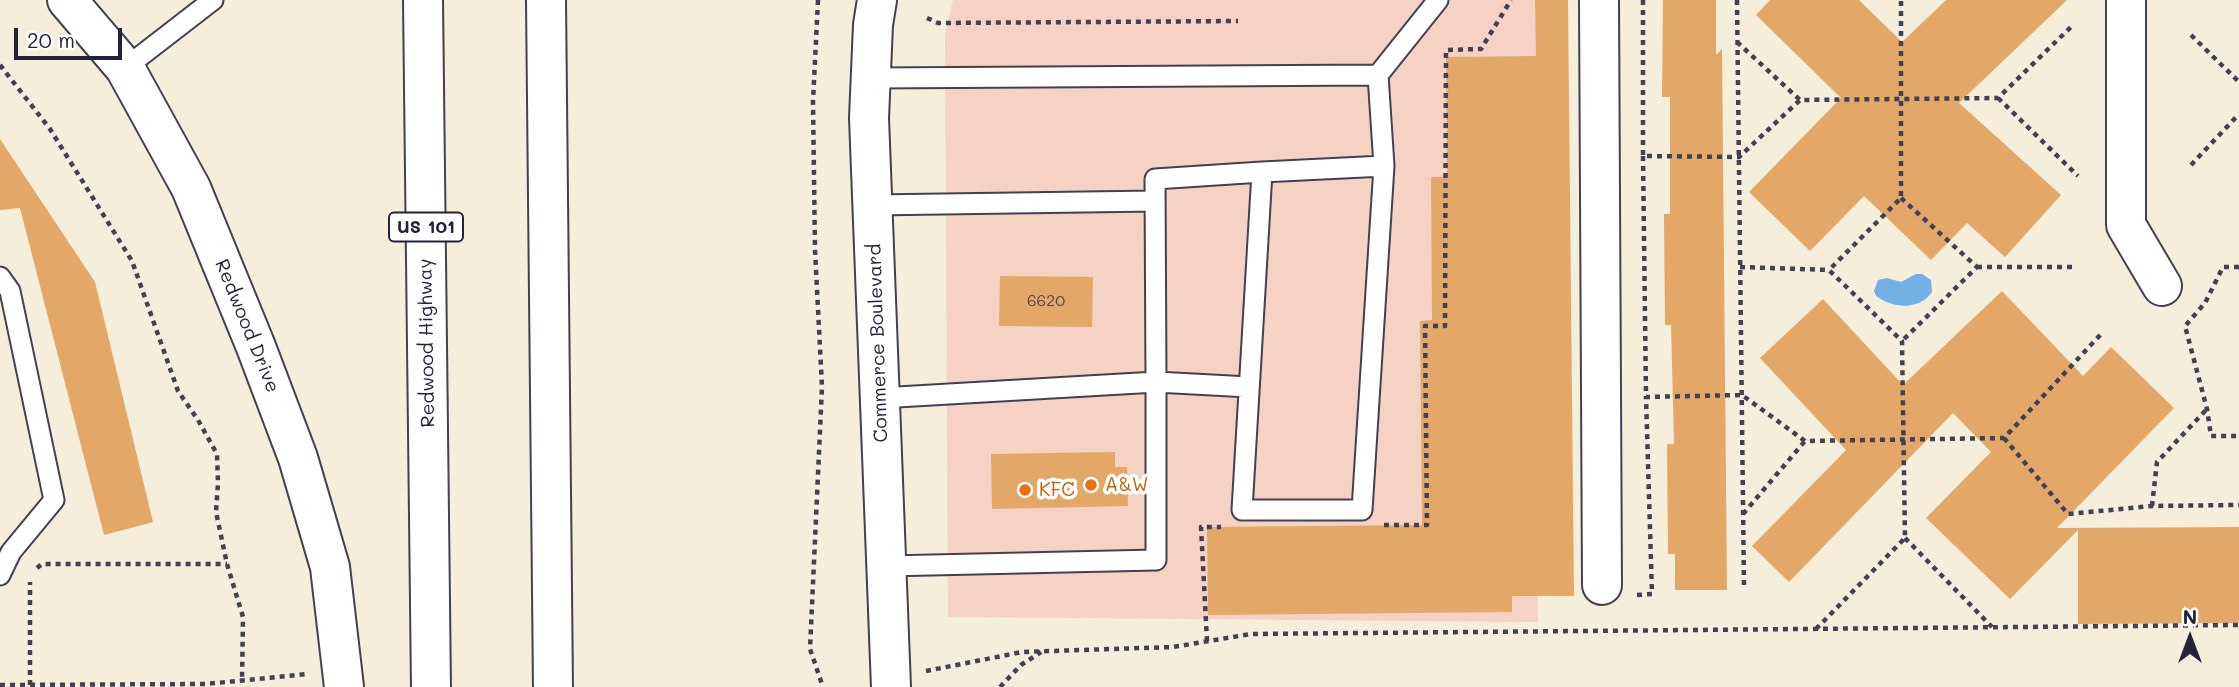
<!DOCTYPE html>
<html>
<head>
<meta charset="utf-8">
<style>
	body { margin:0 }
	#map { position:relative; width:2239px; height:687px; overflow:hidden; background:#f4eedb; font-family:Mali,sans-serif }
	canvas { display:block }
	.north { position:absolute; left:2155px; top:603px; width:70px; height:70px; -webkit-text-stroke:5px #fff; paint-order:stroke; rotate:0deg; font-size:19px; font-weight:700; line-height:28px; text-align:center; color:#22223b }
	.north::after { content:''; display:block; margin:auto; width:24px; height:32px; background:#22223b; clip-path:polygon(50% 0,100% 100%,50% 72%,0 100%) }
	.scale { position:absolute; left:14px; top:28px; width:108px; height:32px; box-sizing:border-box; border:4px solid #22223b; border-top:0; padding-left:9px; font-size:21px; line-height:24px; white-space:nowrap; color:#22223b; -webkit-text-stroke:5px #fff; paint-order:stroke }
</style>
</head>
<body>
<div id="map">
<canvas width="2239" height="687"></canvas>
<div class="north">N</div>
<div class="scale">20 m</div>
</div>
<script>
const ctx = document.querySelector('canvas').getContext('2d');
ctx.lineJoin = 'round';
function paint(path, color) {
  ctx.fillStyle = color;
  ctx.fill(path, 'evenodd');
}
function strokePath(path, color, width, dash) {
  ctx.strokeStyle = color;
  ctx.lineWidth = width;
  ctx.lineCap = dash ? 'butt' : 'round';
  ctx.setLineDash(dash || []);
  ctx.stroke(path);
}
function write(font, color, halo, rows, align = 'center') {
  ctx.font = font + ' Mali,sans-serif';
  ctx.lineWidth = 7;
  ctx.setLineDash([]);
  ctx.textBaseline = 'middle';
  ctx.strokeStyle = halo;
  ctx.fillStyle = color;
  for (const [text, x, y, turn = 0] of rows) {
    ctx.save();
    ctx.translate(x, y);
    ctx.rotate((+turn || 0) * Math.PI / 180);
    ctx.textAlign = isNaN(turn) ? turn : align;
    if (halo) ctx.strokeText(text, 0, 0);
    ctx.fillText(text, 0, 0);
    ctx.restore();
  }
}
paint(new Path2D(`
	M953,0H1536L1538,622L948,617L945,34Z`), '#f5d2c3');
paint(new Path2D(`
	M1916,274H1922L1931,280L1932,292C1919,311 1892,308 1876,296L1874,291L1878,280L1887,278L1901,282Z`), '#71b1e5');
paint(new Path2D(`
	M1535,0H1568L1574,596H1512V612L1208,615L1207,527L1422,525L1420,321L1432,320L1431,177H1447L1446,57L1536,56Z
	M1663,0H1716V55L1722,49L1727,590H1675V554H1668L1667,444H1674L1671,325H1665L1664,214H1670V97H1662Z
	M1770,0H1859L1902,42L1946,0H2067L1959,103L2061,195L2005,257L1967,223L1931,260L1864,196L1810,251L1749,192L1841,98L1756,15Z
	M0,139L95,282L153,522L104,535L20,208L0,210Z
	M1000,276L1093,277L1092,327L999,326Z
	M2002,291L2083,376L2111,347L2174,408L2057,528L2239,527V623L2078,624V530L2010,599L1926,518L1991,452L1953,413L1789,582L1752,546L1846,450L1760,358L1823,299L1903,385Z
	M1115,452V467H1127L1128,506L992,509L991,454Z`), '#e3a768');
const lane = new Path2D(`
	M125,68L213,0
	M871,78L1378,75
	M1262,172L1384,166
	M872,205L1155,201
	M0,277L10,291L54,500L11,552L0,575
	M880,398L1156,382L1155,179L1262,172L1242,510H1362L1384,166L1378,75L1438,0
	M886,566L1156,560V382L1249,387`);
const street = new Path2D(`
	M1599,0L1602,585
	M2126,0V225L2162,286`);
const secondary = new Path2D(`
	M67,0L125,68L191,188L256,347L298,458L330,567L344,687
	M877,0L873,25L869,118L891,687`);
const highway = new Path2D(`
	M423,0L431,687
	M546,0L553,687`);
strokePath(lane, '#424153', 23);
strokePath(street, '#424153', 42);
strokePath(secondary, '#424153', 42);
strokePath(highway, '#424153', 42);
strokePath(new Path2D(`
	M818,0L813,101L815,250L822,387L810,649L823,687
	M1643,0V156L1739,157L1800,100
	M1737,0L1744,587
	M927,18L938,23L1238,21
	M2191,35L2239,82
	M1737,42L1800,100L1998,98L2074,24
	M0,65L50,129L132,261L178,391L198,420L217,454L218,483L216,512L227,564L243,617L242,681
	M1998,98L2078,176
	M1643,156L1646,397L1742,395L1805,441L2004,438L2103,332
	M2191,165L2239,114
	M1901,198L1977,267L1902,341
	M1740,267L1829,270
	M1977,267H2074
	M2239,267H2223L2205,303L2185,326L2207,409L2211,436H2239
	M2004,438L2068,514L2152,506L2239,505
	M2152,506L2157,462L2206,410
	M1743,514L1805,441
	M1384,525H1427L1425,326H1445L1446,50L1481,49L1511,0
	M1905,538L1992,627
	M37,568L42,564H227
	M1637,595L1652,594L1646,397
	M1816,629L1905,538L1902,341L1829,270L1901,198V0
	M1207,641L1201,527H1221
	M926,671L1022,652L1173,647L1251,634L2239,625
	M0,685L206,684L307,674
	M30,685V582
	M1000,687L1021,665L1041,652`), '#424153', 4.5, [5, 5]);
strokePath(lane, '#fff', 19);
strokePath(street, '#fff', 38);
strokePath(secondary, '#fff', 38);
strokePath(highway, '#fff', 38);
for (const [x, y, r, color] of [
	[1091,485,7,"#e8710a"],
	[1025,490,7,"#e8710a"]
]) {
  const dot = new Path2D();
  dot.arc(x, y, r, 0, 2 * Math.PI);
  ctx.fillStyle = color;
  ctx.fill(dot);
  strokePath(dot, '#fff', 2.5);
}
write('16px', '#524346', null, [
	["6620",1046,301]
]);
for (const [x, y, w] of [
	[426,227,74]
]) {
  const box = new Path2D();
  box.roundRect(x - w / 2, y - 14.5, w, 29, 5);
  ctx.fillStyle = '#fff';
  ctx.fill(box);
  strokePath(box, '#22223b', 2);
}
write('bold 18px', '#22223b', null, [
	["US 101",426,227]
]);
write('19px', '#22223b', '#fff', [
	["Redwood Drive",247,326,68],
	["Redwood Highway",427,343,-91],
	["Commerce Boulevard",878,343,-92]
]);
write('19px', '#c56008', '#fff', [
	["A&W",1105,485],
	["KFC",1039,490]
], 'left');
</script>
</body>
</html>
